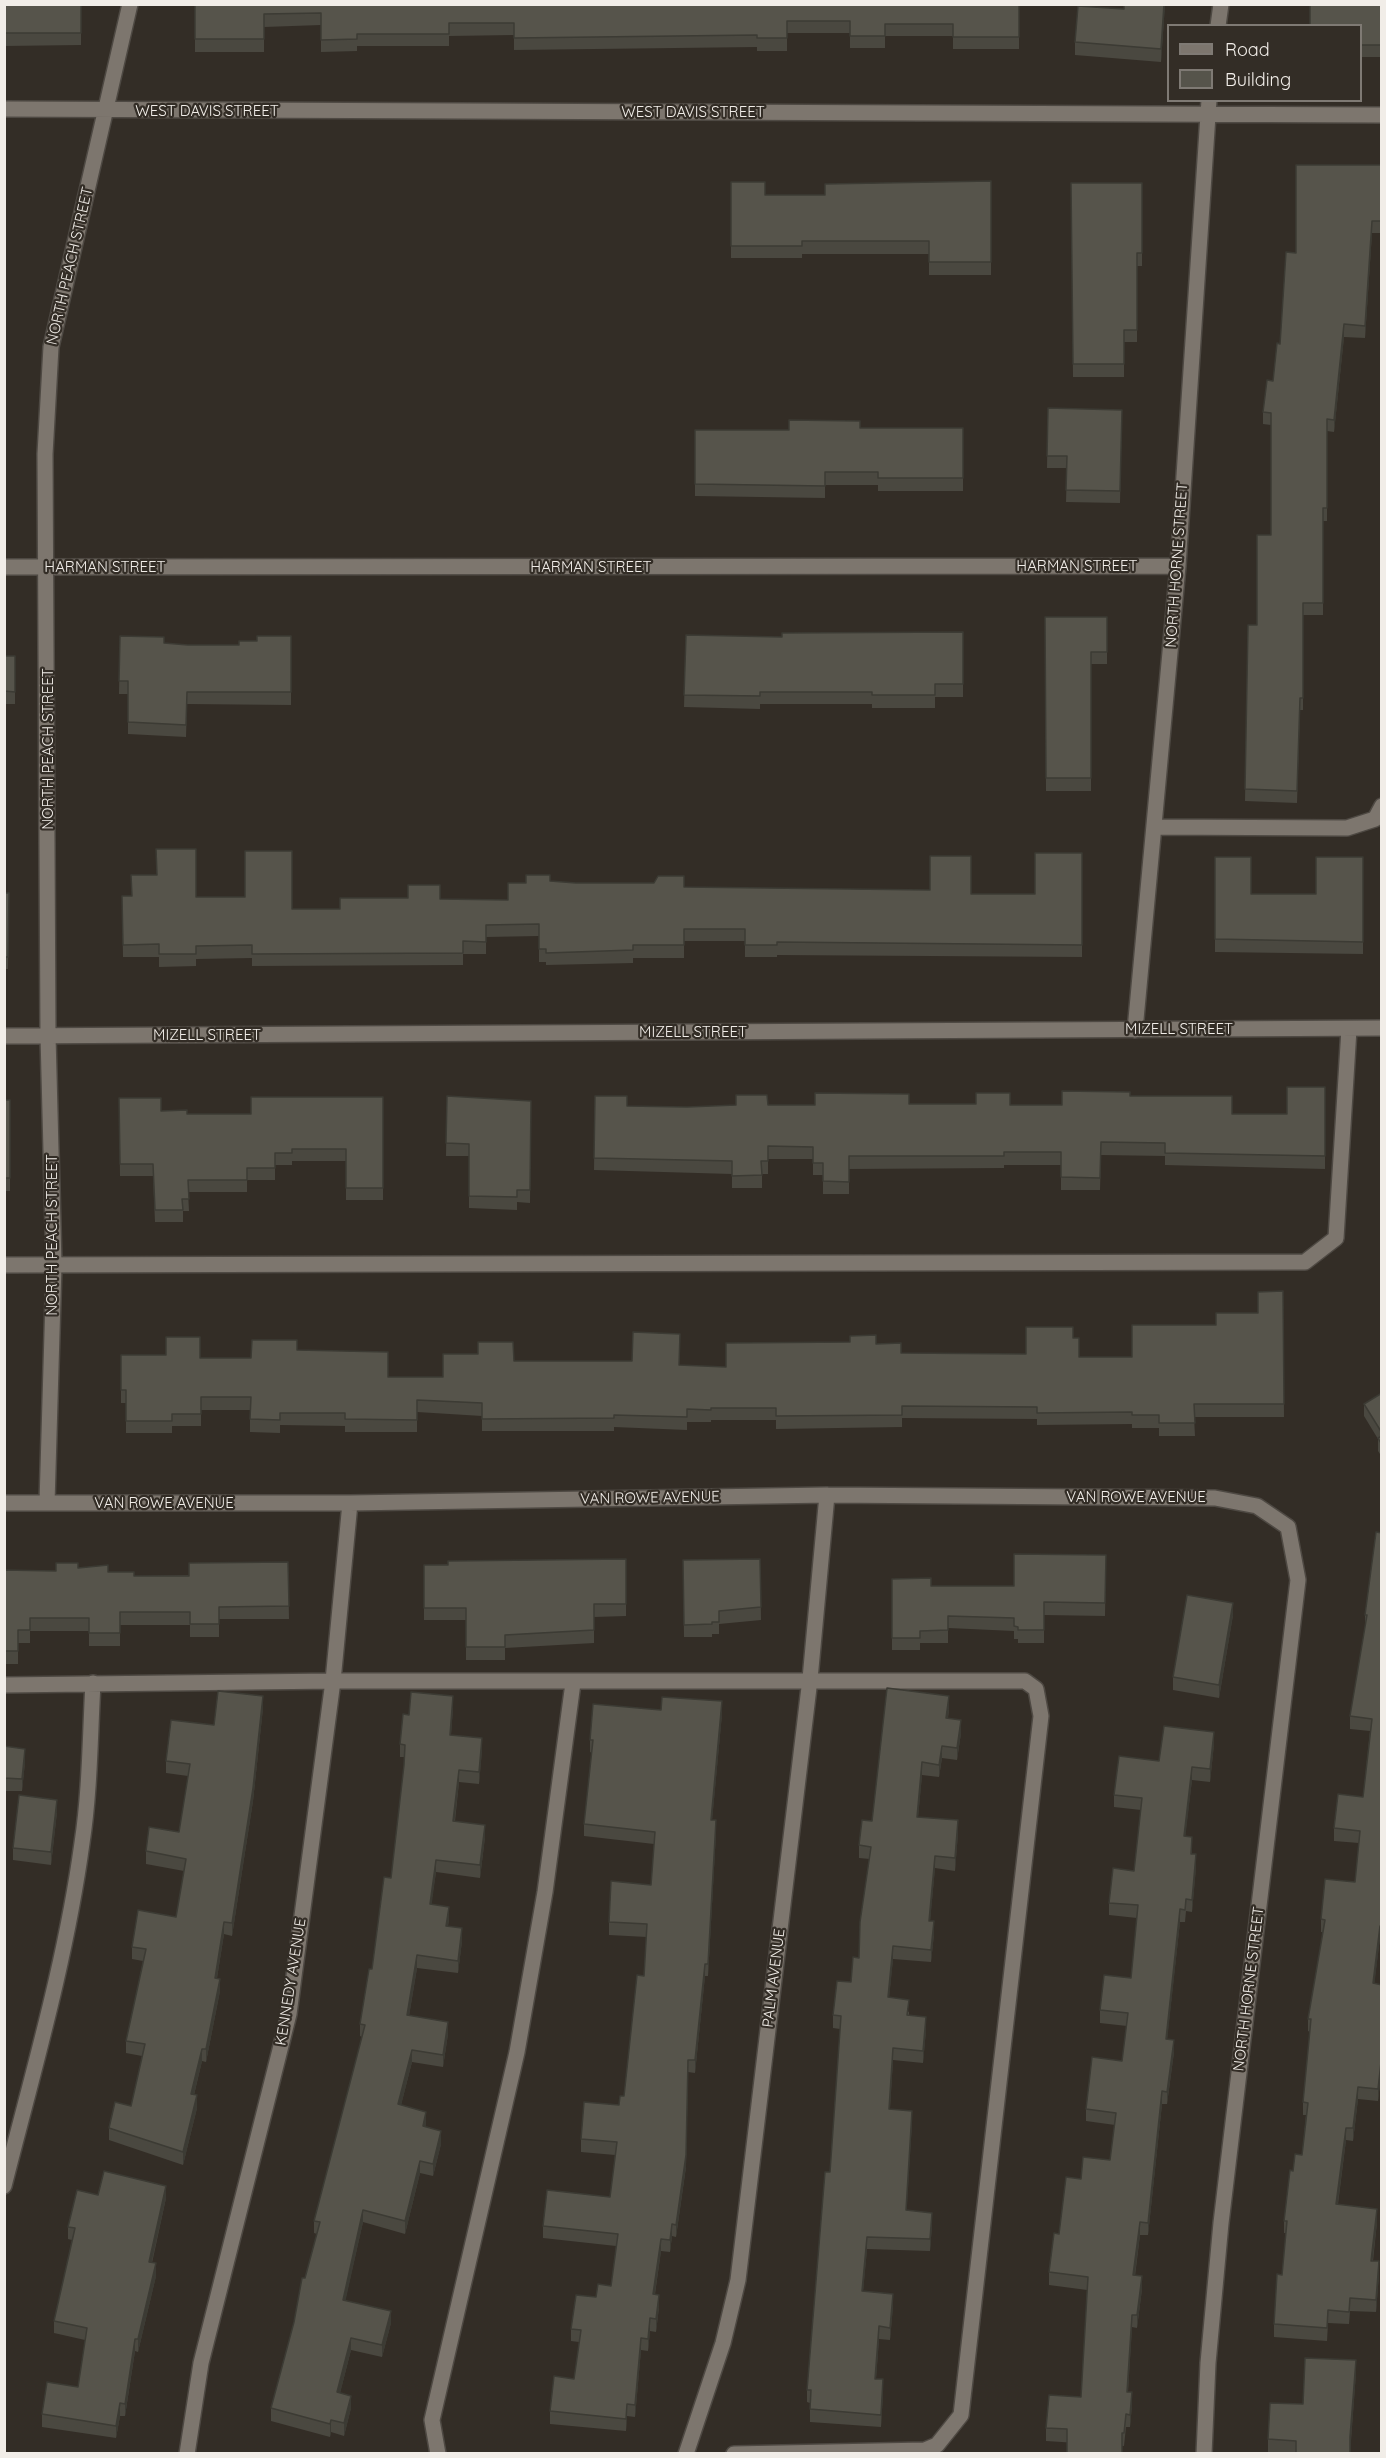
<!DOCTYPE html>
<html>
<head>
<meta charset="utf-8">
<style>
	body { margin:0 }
	#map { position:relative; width:1386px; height:2458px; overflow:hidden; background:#332d26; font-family:Quicksand,sans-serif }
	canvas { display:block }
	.frame { position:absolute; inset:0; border:6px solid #f1ede8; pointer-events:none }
	.legend { position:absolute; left:1167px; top:24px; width:195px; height:78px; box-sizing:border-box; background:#332d26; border:2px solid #7f7a74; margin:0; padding:8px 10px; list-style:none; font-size:18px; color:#f1ede8 }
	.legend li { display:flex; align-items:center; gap:12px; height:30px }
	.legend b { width:30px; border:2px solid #7f7a74 }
</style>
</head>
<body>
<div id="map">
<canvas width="1386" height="2458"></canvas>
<div class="frame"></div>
<ul class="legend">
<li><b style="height:8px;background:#7d766e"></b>Road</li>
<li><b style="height:16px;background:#56544b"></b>Building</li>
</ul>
</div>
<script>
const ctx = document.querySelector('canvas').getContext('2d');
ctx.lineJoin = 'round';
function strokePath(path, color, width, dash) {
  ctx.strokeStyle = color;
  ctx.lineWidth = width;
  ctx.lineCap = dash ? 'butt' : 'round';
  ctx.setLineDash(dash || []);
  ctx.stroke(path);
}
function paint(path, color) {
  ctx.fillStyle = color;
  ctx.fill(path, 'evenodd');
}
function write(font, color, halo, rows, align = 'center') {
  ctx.font = font + ' Quicksand,sans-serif';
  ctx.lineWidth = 4.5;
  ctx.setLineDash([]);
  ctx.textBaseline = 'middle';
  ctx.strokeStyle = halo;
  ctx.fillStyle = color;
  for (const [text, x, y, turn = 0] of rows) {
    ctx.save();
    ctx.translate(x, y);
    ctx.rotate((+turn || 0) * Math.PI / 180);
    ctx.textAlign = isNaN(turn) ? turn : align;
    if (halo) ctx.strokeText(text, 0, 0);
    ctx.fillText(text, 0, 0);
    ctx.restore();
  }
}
const minor = new Path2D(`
	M1218,26L1221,4
	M4,109L1382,115
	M4,567L1178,566
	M1154,827L1347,828L1375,819L1382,806
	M1135,1030L1178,566L1209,100
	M4,1036L1382,1028
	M4,1265L1305,1262L1336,1238L1349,1029
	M4,1503H350L827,1495L1215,1498L1257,1506L1288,1527L1298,1580L1221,2223L1208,2363L1204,2454
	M47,1503L54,1265L48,1036L45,454L51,347L130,4
	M4,1685L333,1681H1025L1036,1689L1041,1716L961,2415L937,2445L925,2450L734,2454
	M4,2186C33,2072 66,1960 82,1843C90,1791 90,1736 93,1683
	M187,2454L201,2363L289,2014L333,1681L350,1503
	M438,2454L432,2420L517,2052L545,1892L573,1683
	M686,2454L723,2343L738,2280L810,1679L827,1495`);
strokePath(minor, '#4e4943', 18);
strokePath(minor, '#7d766e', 15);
paint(new Path2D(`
	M4,4H81V45L4,46Z
	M195,4H1019V49H953V36H885V48H850V33H787V51H757V47L514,50V35L449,36V46H357V51L321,52V25L264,27V52H195Z
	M1124,4H1165L1161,62L1075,55V42L1124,9Z
	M1382,4V57H1360V26Z
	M1382,165V233H1372L1365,338L1344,337L1334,432L1327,431V521H1323V615H1303V710H1300L1297,803L1245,801L1248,625H1257L1271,535V425L1263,424V412L1273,381L1280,344L1296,253Z
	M991,181V275H929V254H802V258H731V182L765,195H825Z
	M1071,183H1142V266H1137V342H1124V377H1073Z
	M1048,408L1122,410L1120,503L1066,502L1067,468H1047Z
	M860,428H963V491H878V485H825V498L695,496V430H789Z
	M1045,617H1107V664H1091V791H1046Z
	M963,632V697H935V708H872V704H760V709L684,707L686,635L782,637Z
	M120,636L164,643L188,645H239L257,641L291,636V705L187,704L186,737L128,734V694H119Z
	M4,656H15V704H4Z
	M1082,853V957L777,955V957H745V941H684V958H633V963L546,965V962H539V936L486,937V954H463V965L252,966V958L196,959V966L159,967V957H123L122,896L196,897L292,909H340L440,899L508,900L526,883L550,881L576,883L684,887L971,894H1035Z
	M1215,857L1251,894H1316L1363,857V954L1215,952Z
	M4,893H9L8,969H4Z
	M1325,1087V1169L1165,1165V1156L1101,1155L1100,1190H1061V1165H1004V1168L849,1169V1194H823V1175H813V1159H768V1174H762V1188H732V1174L594,1170L595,1096L627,1106L687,1107L768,1105H1062L1130,1096L1232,1114H1287Z
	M447,1096L531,1101L530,1203L517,1202V1210L469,1208V1156H446Z
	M383,1097V1200H346V1161H292V1165H275V1180H247V1192H188L189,1211H183V1222H155L153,1176H120L119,1098L161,1111L187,1114H251Z
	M4,1100H10V1191H4Z
	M1283,1291L1284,1417H1194L1195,1436H1159V1428H1132V1424L1037,1425V1419L902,1418V1427L776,1429V1420H711V1422H687V1430L614,1427V1431H482V1416L417,1412V1432H345V1426L280,1425V1433L250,1432V1410H201V1426H172V1433H126V1403H121V1355L200,1358H251L297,1350L388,1377H443L514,1361H632L680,1346L679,1365L726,1367L876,1344L901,1353L1026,1354L1073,1338L1079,1357H1132L1216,1325L1258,1313Z
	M1382,1393V1457L1378,1451V1439L1364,1416V1404Z
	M1382,1533V1938H1380L1374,1984L1382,1985V2066L1378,2101L1358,2099L1353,2141L1346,2140L1338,2204L1377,2222L1373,2261L1379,2274L1376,2312L1350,2311L1349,2324L1328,2323L1327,2341L1274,2337V2324L1282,2275L1286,2233H1284V2221L1293,2171L1302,2155L1306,2115H1303V2102L1310,2032L1308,2031V2019L1323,1932H1321V1919L1355,1882L1359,1843L1334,1841V1828L1363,1797L1370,1731L1350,1729V1716L1365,1627V1615Z
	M1106,1555L1105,1616L1044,1615V1643H1018V1639H1014V1631L948,1628V1643H920V1650H892V1579L931,1586H1014Z
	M626,1559V1616L594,1617V1643L505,1648V1660H466V1620H424V1565Z
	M760,1559L761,1620L719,1624V1634H712V1637H684L683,1560Z
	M288,1562L289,1619H219V1637H190V1625H120V1646H89V1631H30V1643H18V1664H4V1570L56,1571L78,1568L134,1576L189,1575Z
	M1233,1615L1219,1698L1173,1690V1677Z
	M263,1708L253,1801L232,1936L224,1934L217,1978L220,1991L206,2062L202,2061L194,2095L197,2108L183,2165L109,2140V2128L131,2106L142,2056L126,2053V2041L143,1961L132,1959V1947L176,1917L184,1871L146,1864V1851L179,1832L188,1776L166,1773V1761L214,1725Z
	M453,1708L451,1735L482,1750L479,1784L459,1782L455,1821L485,1837L480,1878L436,1872L431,1904L449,1919L448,1926L462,1941L458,1973L417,1968L409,2016L448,2034L443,2067L412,2062L401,2105L426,2124L425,2127L441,2144L433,2176L420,2173L405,2234L363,2222L345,2301L391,2323L382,2357L351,2350L340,2393L351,2408L344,2436L331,2432L330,2437L271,2421V2408L317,2234L314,2233V2221L362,2037L360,2036V2024L391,1878L404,1765V1757H400V1744L409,1715Z
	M949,1709L948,1718L961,1733L957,1760L942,1758L939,1777L922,1775L918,1817L958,1833L955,1871L935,1868L930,1921L934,1934L931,1962L893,1959L889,1997L909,2012V2016L926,2030L923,2063L893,2060L890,2109L912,2123L906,2211L932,2225L930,2251L867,2249L863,2291L893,2306L890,2340L879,2339L876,2379L883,2392L881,2427L810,2422V2403L807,2402V2390L830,2172L840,2029L833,2028V2015L851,1982L859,1958L870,1859L859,1858V1845L872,1821Z
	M661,1710L722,1714L712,1820L716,1832L708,1976H705L695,2073L688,2072L686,2167L676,2237L672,2236L670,2252L661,2251L655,2294L659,2307L656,2332L650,2331L648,2351L641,2350L635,2417L627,2416L626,2431L550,2424V2411L574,2379L579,2342L571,2341V2329L596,2297L611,2286L616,2246L543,2238V2226L610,2197L615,2155L581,2152V2139L619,2105L624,2096L644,1976L647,1937L609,1935V1922L651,1885L654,1844L584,1836V1824L592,1753L590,1752V1740Z
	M1214,1744L1210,1782L1192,1780L1185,1836L1192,1849V1854L1196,1867L1192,1912L1186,1911L1185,1922H1180L1167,2039L1174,2052L1167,2104H1162L1148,2235H1140L1135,2276L1142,2289L1137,2328L1132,2327L1128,2392L1132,2405L1130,2427H1126L1124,2446L1046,2441V2428L1081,2397L1087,2290L1049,2285V2272L1059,2234L1081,2179L1110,2160L1115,2125L1086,2121V2109L1122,2061L1127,2026L1100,2023V2010L1131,1978L1137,1918L1109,1915V1903L1134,1871L1141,1810L1114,1807V1795L1159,1761Z
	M4,1746L25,1762L22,1791H4Z
	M57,1812L51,1865L13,1860V1848Z
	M98,2195L166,2198L152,2263L156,2276L138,2352L135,2351L125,2416H120L116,2438L42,2427V2414L78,2387L85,2340L54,2333V2321L72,2240L68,2239V2227Z
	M1356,2373L1350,2454L1268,2452V2439L1303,2404Z`), '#4a4840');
paint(new Path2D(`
	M1164,4H1165L1161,62V49Z
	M1372,221V233L1365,338V326Z
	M1344,324V337L1334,432V420Z
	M1233,1603V1615L1219,1698V1685Z
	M263,1696V1708L253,1801L232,1936V1923Z
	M453,1696V1708L450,1747V1735Z
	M949,1696V1709L946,1731V1718Z
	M722,1701V1714L711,1832V1820Z
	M961,1720V1733L957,1760V1748Z
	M1214,1732V1744L1210,1782V1769Z
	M482,1738V1750L479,1784V1772Z
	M942,1746V1758L939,1777V1765Z
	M25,1749V1762L22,1791V1779Z
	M922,1762V1775L917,1830V1817Z
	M1192,1767V1780L1184,1849V1836Z
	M459,1770V1782L453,1833V1821Z
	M57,1800V1812L51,1865V1852Z
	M716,1820V1832L708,1976V1964Z
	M958,1820V1833L955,1871V1858Z
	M485,1825V1837L480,1878V1865Z
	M1196,1854V1867L1192,1912V1900Z
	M935,1856V1868L929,1933V1921Z
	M436,1860V1872L430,1917V1904Z
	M449,1907V1919L446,1939V1926Z
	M1180,1909V1922L1166,2051V2039Z
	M934,1921V1934L931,1962V1950Z
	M224,1922V1934L215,1990V1978Z
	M1380,1926V1938L1373,1996V1983Z
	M462,1928V1941L458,1973V1961Z
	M893,1946V1959L888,2010V1997Z
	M417,1955V1968L407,2028V2015Z
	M705,1964V1976L695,2073V2060Z
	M220,1979V1991L206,2062V2049Z
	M926,2017V2030L923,2063V2051Z
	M448,2022V2034L443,2067V2055Z
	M1174,2040V2052L1167,2104V2092Z
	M893,2048V2060L889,2122V2109Z
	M202,2049V2061L191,2107V2094Z
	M412,2050V2062L398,2117V2104Z
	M1382,2053V2066L1378,2101V2089Z
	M688,2072L686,2167L676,2237V2225Z
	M1358,2087V2099L1353,2141V2128Z
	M1162,2091V2104L1148,2235V2223Z
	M197,2095V2108L183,2165V2152Z
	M912,2111V2123L906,2223V2210Z
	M426,2112V2124L423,2139V2126Z
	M1346,2128V2140L1336,2217V2204Z
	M441,2131V2144L433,2176V2164Z
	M420,2161V2173L405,2234V2221Z
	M166,2186V2198L149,2274V2262Z
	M1377,2209V2222L1371,2273V2261Z
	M363,2210V2222L343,2312V2300Z
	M932,2213V2225L930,2251V2239Z
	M1140,2222V2235L1133,2288V2275Z
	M672,2224V2236L670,2252V2240Z
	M867,2237V2249L862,2304V2291Z
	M661,2239V2251L653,2306V2294Z
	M1379,2261V2274L1376,2312V2300Z
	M156,2263V2276L138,2352V2339Z
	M1142,2276V2289L1137,2328V2315Z
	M893,2294V2306L890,2340V2328Z
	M659,2295V2307L656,2332V2319Z
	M391,2311V2323L382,2357V2345Z
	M1132,2315V2327L1127,2404V2392Z
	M650,2318V2331L648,2351V2339Z
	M879,2326V2339L875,2391V2379Z
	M351,2338V2350L337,2405V2392Z
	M641,2338V2350L635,2417V2405Z
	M135,2339V2351L125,2416V2404Z
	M1356,2360V2373L1350,2449V2437Z
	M883,2379V2392L881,2427V2415Z
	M1132,2392V2405L1130,2427V2415Z
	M351,2396V2408L344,2436V2423Z
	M120,2403V2416L116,2438V2426Z
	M627,2404V2416L626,2431V2419Z
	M331,2420V2432L330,2437V2424Z`), '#3c3b34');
const building = new Path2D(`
	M4,4H81V33H4Z
	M195,4H1019V37H953V24H885V36H850V21H787V38H757V35L514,38V23H449V34H357V39L321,40V13L264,14V39H195Z
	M1124,4H1164L1161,49L1075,42L1078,6L1124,9Z
	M1310,4H1382V45H1360V26H1310Z
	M1296,165H1382V221H1372L1365,326L1344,324L1334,420L1327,419V508H1323V603H1303V698H1300L1297,791L1245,789L1248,625H1257V535H1271V413L1263,412L1267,380L1273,381L1277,343L1280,344L1286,252L1296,253Z
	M991,181V262H929V241H802V246H731V182H765V195H825V184Z
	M1071,183H1142V253H1137V330H1124V364H1073Z
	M1048,408L1122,410L1120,491L1066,490L1067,456H1047Z
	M789,420L860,421V428H963V478H878V472H825V486L695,484V430H789Z
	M1045,617H1107V652H1091V778H1046Z
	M963,632V684H935V695H872V692H760V696L684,695L686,635L782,637V633Z
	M120,636L164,637V643L188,645H239V641H257V636H291V692H187L186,725L128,722V681H119Z
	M4,656H15V692L4,691Z
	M156,849H196V897H245V851H292V909H340V898H408V885H440V899L508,900V883H526V875H550V881L576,883H654L658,876H684V887L930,890V856H971V894H1035V853H1082V945L777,942V945H745V929H684V945H633V950L546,953V949H539V924L486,925V942L463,941V953L252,954V945L196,946V954H159V944L123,945L122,896H132L131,875H157Z
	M1215,857H1251V894H1316V857H1363V942L1215,939Z
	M4,893H9L8,957H4Z
	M1287,1087H1325V1156L1165,1153V1143L1101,1142L1100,1178L1061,1177V1152H1004V1156H849V1182L823,1181V1163H813V1147L768,1146V1161H761L762,1175L732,1176V1161L594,1158L595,1096H627V1106L687,1107L736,1105V1095H767L768,1105H815V1093L909,1094V1104H976V1093H1010V1105H1062V1091L1130,1092V1096H1232V1114H1287Z
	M447,1096L531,1101L530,1190H517V1197L469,1196V1144L446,1143Z
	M251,1097H383V1188H346V1149H292V1153H275V1168H247V1180H188L189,1199H182L183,1210H155L153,1164H120L119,1098H161V1111L187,1110V1114H251Z
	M4,1100H10V1178H4Z
	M1283,1291L1284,1404H1194L1195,1423H1159V1415H1132V1412L1037,1413V1407L902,1406V1415L776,1416V1408H711V1410L687,1409V1417L614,1415V1418L482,1419V1403L417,1400V1420L345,1419V1413H280V1420L250,1419L251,1397H201V1414H172V1421H126V1390H121V1355H166V1337H200V1358H251L252,1340H297V1350L388,1352V1377H443V1354H478V1342H513L514,1361H632L633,1332L680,1334L679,1365L726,1367V1343L850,1342V1336L876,1335V1344L901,1343V1353L1026,1354V1327H1073V1338H1079V1357H1132V1325H1216V1313H1258V1292Z
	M1382,1393V1433L1364,1404Z
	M1382,1436V1445L1378,1438Z
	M1376,1532L1382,1533V1926H1380L1373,1983L1382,1985V2053L1378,2089L1358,2087L1353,2128H1346L1336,2204L1377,2209L1371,2261H1379L1376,2300L1350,2298L1349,2312L1328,2310L1327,2328L1274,2324L1277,2274L1282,2275L1287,2221H1284L1290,2170L1293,2171L1295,2154L1302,2155L1308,2103L1303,2102L1311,2019H1308L1325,1920L1321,1919L1325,1879L1355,1882L1360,1831L1334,1828L1338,1794L1363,1797L1372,1719L1350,1716L1367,1615H1365Z
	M1014,1554L1106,1555L1105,1603L1044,1602V1630H1018V1627L1014,1626V1618L948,1616V1630L920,1631V1638H892V1579L931,1578V1586H1014Z
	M626,1559V1604H594V1630L505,1635V1647H466V1608H424V1565H448V1561Z
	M760,1559L761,1607L719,1611V1622H712V1624L684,1625L683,1560Z
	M288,1562L289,1606L219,1607V1624H190V1612H120V1633H89V1618H30V1630H18V1651H4V1570L56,1571V1563H78V1568L108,1565V1572H134V1576H189V1563Z
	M1187,1595L1233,1603L1219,1685L1173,1677Z
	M887,1688L949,1696L946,1718L961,1720L957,1748L942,1746L939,1765L922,1762L917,1817L958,1820L955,1858L935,1856L929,1921H934L931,1950L893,1946L888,1997L909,2000L907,2015L926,2017L923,2051L893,2048L889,2109L912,2111L906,2210L932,2213L930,2239L867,2237L862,2291L893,2294L890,2328L879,2326L875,2379H883L881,2415L810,2409L811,2390H807L825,2172H830L841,2016L833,2015L837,1981L851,1982L853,1957L859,1958L860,1922L871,1847L859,1845L862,1820L872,1821Z
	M218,1691L263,1696L253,1788L232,1923L224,1922L215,1978L220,1979L206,2049H202L191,2094L197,2095L183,2152L109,2128L115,2102L131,2106L145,2044L126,2041L146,1949L132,1947L138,1910L176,1917L186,1859L146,1851L149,1827L179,1832L190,1764L166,1761L171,1720L214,1725Z
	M411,1692L453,1696L450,1735L482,1738L479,1772L459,1770L453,1821L485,1825L480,1865L436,1860L430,1904L449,1907L446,1926L462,1928L458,1961L417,1955L407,2015L448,2022L443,2055L412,2050L398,2104L426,2112L423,2126L441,2131L433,2164L420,2161L405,2221L363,2210L343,2300L391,2311L382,2345L351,2338L337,2392L351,2396L344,2423L331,2420L330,2424L271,2408L294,2322L302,2278H305L320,2222L314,2221L365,2025L360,2024L369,1969H372L384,1877L391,1878L404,1765L405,1745L400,1744L403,1714L409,1715Z
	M662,1697L722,1701L711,1820H716L708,1964H705L695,2060H688L686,2155L676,2225L672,2224L670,2240L661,2239L653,2294L659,2295L656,2319L650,2318L648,2339L641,2338L635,2405L627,2404L626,2419L550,2411L554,2376L574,2379L581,2330L571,2329L576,2295L596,2297L598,2284L611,2286L618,2234L543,2226L547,2190L610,2197L617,2142L581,2139L584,2102L619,2105L620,2096H624L637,1975L644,1976L647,1924L609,1922L611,1881L651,1885L655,1832L584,1824L593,1740H590L593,1704L661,1710Z
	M1164,1726L1214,1732L1210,1769L1192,1767L1184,1836L1192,1837L1191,1854H1196L1192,1900L1186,1899L1185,1910L1180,1909L1166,2039L1174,2040L1167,2092L1162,2091L1148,2223L1140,2222L1133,2275L1142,2276L1137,2315H1132L1127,2392H1132L1130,2415L1126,2414L1124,2433H1122V2454H1067V2429L1046,2428L1049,2395L1081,2397L1088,2277L1049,2272L1054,2233L1059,2234L1066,2177L1081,2179L1083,2157L1110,2160L1116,2113L1086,2109L1092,2057L1122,2061L1128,2013L1100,2010L1104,1975L1131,1978L1138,1905L1109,1903L1113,1868L1134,1871L1142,1798L1114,1795L1119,1756L1159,1761Z
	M4,1746L25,1749L22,1779L4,1778Z
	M19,1795L57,1800L51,1852L13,1848Z
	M104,2171L166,2186L149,2262L156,2263L138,2339H135L125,2404L120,2403L116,2426L42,2414L47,2382L78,2387L87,2328L54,2321L75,2228L68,2227L77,2190L98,2195Z
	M1305,2358L1356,2360L1350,2437V2454H1296V2441L1268,2439L1270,2403L1303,2404Z`);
paint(building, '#56544b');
strokePath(building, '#3c3b34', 1.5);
write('15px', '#f1ede8', '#332d26', [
	["WEST DAVIS STREET",207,111],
	["WEST DAVIS STREET",693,112],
	["NORTH PEACH STREET",70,266,-77],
	["NORTH HORNE STREET",1177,565,-86],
	["HARMAN STREET",1077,566],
	["HARMAN STREET",105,567],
	["HARMAN STREET",591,567],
	["NORTH PEACH STREET",48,749,-90],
	["MIZELL STREET",1179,1029],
	["MIZELL STREET",693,1032],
	["MIZELL STREET",207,1035],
	["NORTH PEACH STREET",52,1235,-90],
	["VAN ROWE AVENUE",1136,1497],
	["VAN ROWE AVENUE",650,1498,-1],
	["VAN ROWE AVENUE",164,1503],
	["PALM AVENUE",774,1978,-83],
	["KENNEDY AVENUE",291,1982,-81],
	["NORTH HORNE STREET",1249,1989,-83]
]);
</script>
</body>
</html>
